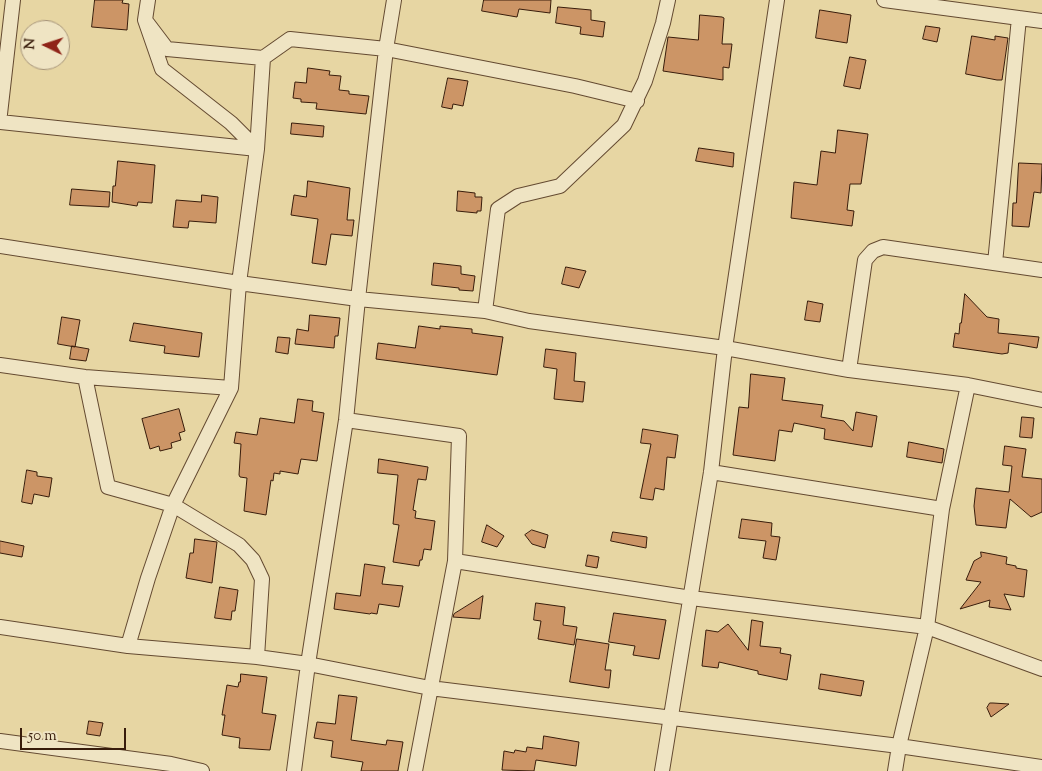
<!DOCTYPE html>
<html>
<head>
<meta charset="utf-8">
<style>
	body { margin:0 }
	#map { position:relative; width:1042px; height:771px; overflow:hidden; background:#e7d6a3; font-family:"Sorts Mill Goudy",serif }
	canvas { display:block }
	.north { position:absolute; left:20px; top:20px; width:50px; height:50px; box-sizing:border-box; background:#efe4c3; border:1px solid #a69479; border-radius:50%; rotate:274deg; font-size:14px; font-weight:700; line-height:20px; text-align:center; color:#381c0b }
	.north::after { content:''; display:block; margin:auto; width:18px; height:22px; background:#8f2418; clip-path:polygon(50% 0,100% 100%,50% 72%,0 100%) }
	.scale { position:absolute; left:20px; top:728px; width:106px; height:22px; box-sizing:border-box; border:2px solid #381c0b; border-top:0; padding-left:6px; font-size:15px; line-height:18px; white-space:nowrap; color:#381c0b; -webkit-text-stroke:4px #efe4c3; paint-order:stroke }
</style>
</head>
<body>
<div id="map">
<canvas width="1042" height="771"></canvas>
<div class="north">N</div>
<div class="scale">50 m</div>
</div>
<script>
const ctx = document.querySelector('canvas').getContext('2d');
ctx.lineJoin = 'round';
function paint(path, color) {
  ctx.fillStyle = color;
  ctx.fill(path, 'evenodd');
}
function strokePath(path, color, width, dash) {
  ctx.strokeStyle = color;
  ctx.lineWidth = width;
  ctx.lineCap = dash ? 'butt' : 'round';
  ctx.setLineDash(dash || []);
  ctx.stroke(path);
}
const building = new Path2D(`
	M95,0H123L122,3L129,4L127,30L92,27Z
	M484,0H551L550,13L519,9L517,17L482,11Z
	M558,7L591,10V20L605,22L603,37L580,34L581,27L556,23Z
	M820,10L851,15L847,43L816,38Z
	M700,15L722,17L724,18L722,44H732L729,68L723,67V80L663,71L668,37L698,40Z
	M926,26L940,28L937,42L923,39Z
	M972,36L995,40V36L1008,38L1002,80H997L966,74Z
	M850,57L866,60L860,89L844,86Z
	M308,68L330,71L329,75L341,76L339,90L349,91V94L369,96L366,114L316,109L317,103L301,102V99L293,98L295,82L306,83Z
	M448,78L468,81L463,106L453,104L452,109L442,107Z
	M292,123L324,126L323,137L291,134Z
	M838,130L868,134L861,184H850L847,210L854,211L852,226L791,218L794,182L817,185L821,151L835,153Z
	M699,148L734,153L733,167L696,161Z
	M118,161L155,165L152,203L138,202L137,206L112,202L113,186H115Z
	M1019,163L1042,164L1041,193L1034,192L1029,227L1012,226L1013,203H1016Z
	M308,181L350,188L347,220H354L352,236L331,234L326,265L312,263L318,219L291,215L294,195L306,197Z
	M72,189L110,192L109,207L70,205Z
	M458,191L475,193V197H482L481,211H477V213L457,211Z
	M202,195L218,197L216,223L189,221L188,228L173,227L176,200L201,202Z
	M434,263L461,266V274L475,276L473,291L459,290V288L432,285Z
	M566,267L586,271L579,288L562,284Z
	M965,294L987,317L999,319L998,333L1039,337L1037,348L1009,343L1008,353L1002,354L953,347L955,333L959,334L960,323H961Z
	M808,301L823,304L820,322L805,320Z
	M310,315L340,318L338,336H335L334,348L295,344L297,329L308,331Z
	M62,317L80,320L75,347L58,344Z
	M134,323L202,333L199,357L164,353L165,346L130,341Z
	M419,326L440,329V326L472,329V333L503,337L497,375L376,359L378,343L415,348Z
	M278,337L290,338L288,354L276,352Z
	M72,346L89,349L86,361L70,359Z
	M546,349L576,353L574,381L585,382L583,402L554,399L557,369L544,367Z
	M751,374L785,378L782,400L823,405L821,417L844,421L853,431L856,412L877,416L872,447L824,439L825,429L794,423L792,432L779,430L775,461L733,455L739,407L748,408Z
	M298,399L313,401L312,411L324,413L317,461L301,459L298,474L280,471V474L274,473L273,481L271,480L266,515L244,511L247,478L240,477L239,475L241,444L234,443L236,432L257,435L260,418L294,423Z
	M179,409L185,431L179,433L181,440L171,443L172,448L160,451L159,446L150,449L142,419Z
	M1022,417L1034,418L1032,438L1020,437Z
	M643,429L678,435L675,458L667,457L664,490L655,488L653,500L640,498L651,444L641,443Z
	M909,442L944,449L942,463L907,457Z
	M1005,446L1026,449L1022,477L1042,479V512L1031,517L1010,499L1006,528L976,525L974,506L976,488L1009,492L1012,466L1003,465Z
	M379,459L428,467L426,480L418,479L413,510L416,511L415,518L435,521L431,550L424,549L422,560H420L419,566L393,562L399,525L393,524L398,475L378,473Z
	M27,470L37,472V476L52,478L49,497L34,494L32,504L22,502Z
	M742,519L772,523L771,536L780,537L776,560L763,558L766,541L739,538Z
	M487,525L504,536L497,547L482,542Z
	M532,530L548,535L545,548L532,544L525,535Z
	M613,532L647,537L646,548L611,541Z
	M195,539L217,542L212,583L186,578L190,553H193Z
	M0,541L24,546L22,557L0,553Z
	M981,552L1007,557L1006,564L1016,566V568L1027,570L1024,597L1004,594L1011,610L989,607L990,600L960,609L981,582L966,580L974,561L981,557Z
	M588,555L599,557L597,568L586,566Z
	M365,564L385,567L382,584L403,586L399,607L379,604L377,614L371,613L370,614L334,609L336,593L360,596Z
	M220,587L238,590L235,611H232L231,620L215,618Z
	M483,596L480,619L453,617L454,614Z
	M536,603L565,607L563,625L577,627L574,645L538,639L541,621L534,620Z
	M614,613L666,620L659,659L633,655L635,646L609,642Z
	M752,620L763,622L760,646L781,648L780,653L791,655L787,680L758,674V671L719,662L718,668L702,666L706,630L718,632L728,624L748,650Z
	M577,639L609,644L605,670H611L609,688L570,682Z
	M241,674L267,677L262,713L276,715L270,750L239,748L240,738L222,735L225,715H222L227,685L238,687L239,682H240Z
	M821,674L864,681L861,696L819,689Z
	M339,695L357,697L351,740L386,745L387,740L403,742L398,771H361L363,762L331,757L333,741L314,738L317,722L335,724Z
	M990,703H993L1009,704L991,717L987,708Z
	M89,721L103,723L100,736L87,734Z
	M544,736L579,742L576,766L536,760L534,771L502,770L504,751L514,753L515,750L526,752L527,747L542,749Z`);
paint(building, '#cc9566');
strokePath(building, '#381c0b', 1);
const street = new Path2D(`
	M148,0L145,20L162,69L231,123L257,149
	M884,0L1042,21
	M145,20L167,49L263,58L290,39L386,49L575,86L637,101
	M0,114L13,0
	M0,122L257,149
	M0,246L239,283L358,299L485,311L529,321L725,348L849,370L968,385L1042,400
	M995,263L1019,18
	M485,311L498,209L518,196L560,186L624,125L645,81L663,23L668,0
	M0,365L85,377L231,388
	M849,370L865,260L873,251L883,247L1042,270
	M85,377L108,487L173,505L239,545L253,560L262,579L257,657
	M346,420L459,436L455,561L415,771
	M711,472L942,509
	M455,561L691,598L927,627L1042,669
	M0,627L128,646L257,657L308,664L430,688L899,746L1042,767
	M128,646L148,578L173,505L231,388L239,283L257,149L263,58
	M0,741L171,764L202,771
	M294,771L308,664L346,420L358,299L386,49L394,0
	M662,771L711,472L725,348L777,0
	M895,771L899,746L927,627L942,509L968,385`);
strokePath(street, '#644a31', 16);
strokePath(street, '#efe4c3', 14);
</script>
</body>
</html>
